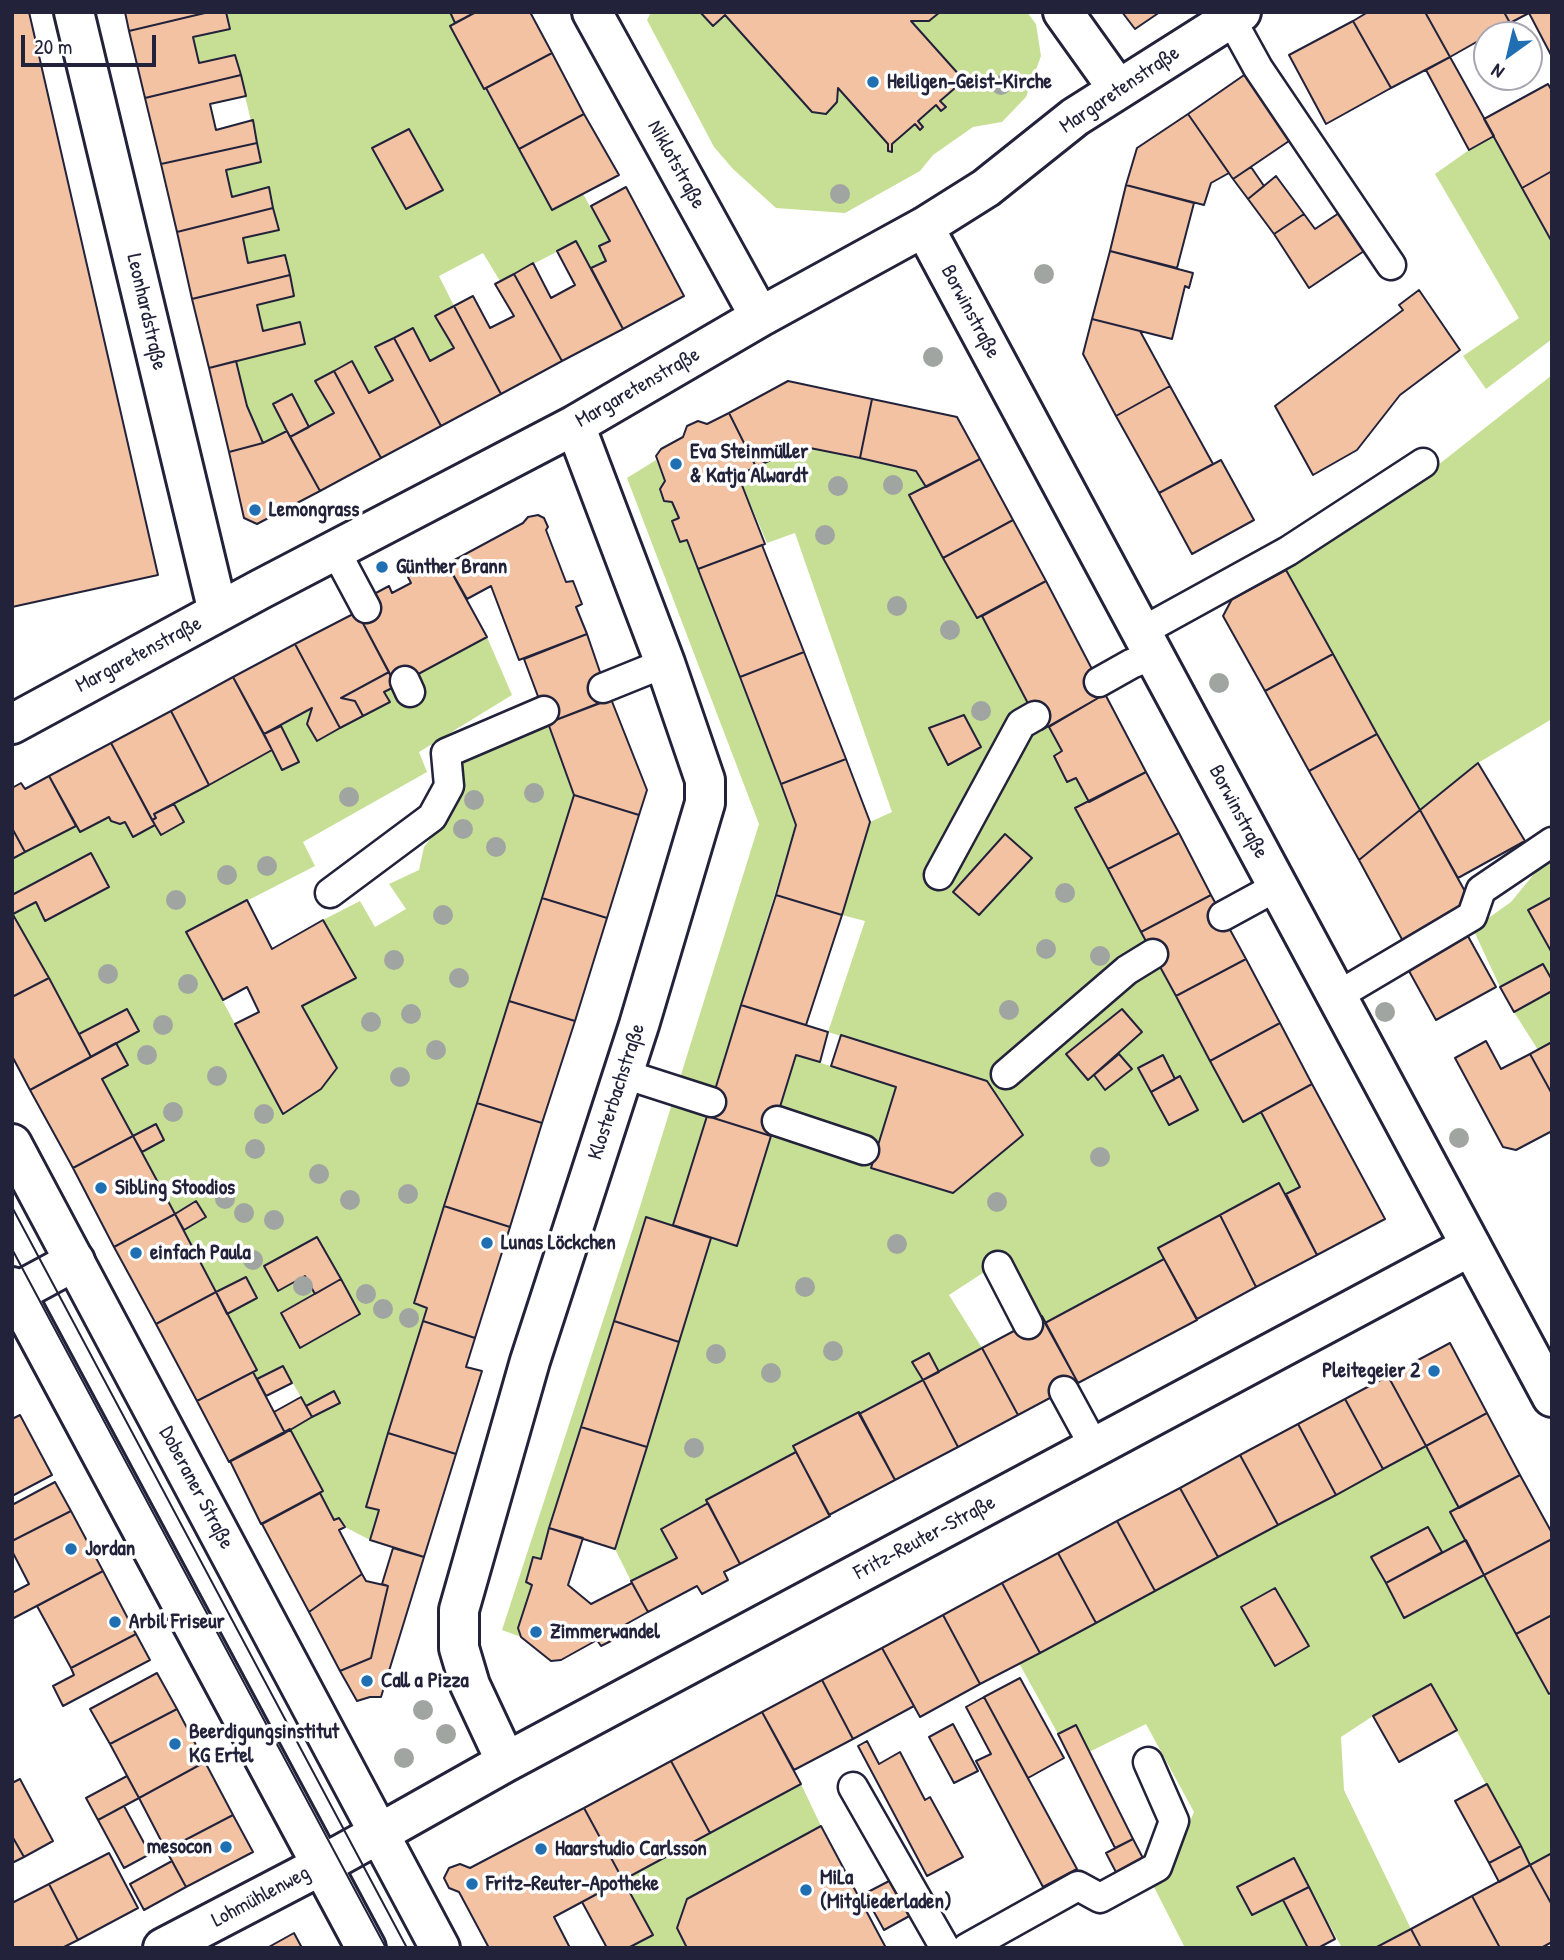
<!DOCTYPE html>
<html>
<head>
<meta charset="utf-8">
<style>
	body { margin:0 }
	#map { position:relative; width:1564px; height:1960px; overflow:hidden; background:#fff; font-family:"Patrick Hand",sans-serif }
	canvas { display:block }
	.frame { position:absolute; inset:0; border:14px solid #22223b; pointer-events:none }
	.north { position:absolute; left:1473px; top:21px; width:70px; height:70px; box-sizing:border-box; background:#fff; border:2px solid #a7a7b1; border-radius:50%; rotate:214deg; font-size:19px; font-weight:700; line-height:28px; text-align:center; color:#22223b }
	.north::after { content:''; display:block; margin:auto; width:24px; height:32px; background:#1f6fb2; clip-path:polygon(50% 0,100% 100%,50% 72%,0 100%) }
	.scale { position:absolute; left:21px; top:35px; width:135px; height:32px; box-sizing:border-box; border:4px solid #22223b; border-top:0; padding-left:9px; font-size:21px; line-height:24px; white-space:nowrap; color:#22223b; -webkit-text-stroke:5px #fff; paint-order:stroke }
</style>
</head>
<body>
<div id="map">
<canvas width="1564" height="1960"></canvas>
<div class="frame"></div>
<div class="north">N</div>
<div class="scale">20 m</div>
</div>
<script>
const ctx = document.querySelector('canvas').getContext('2d');
ctx.lineJoin = 'round';
function paint(path, color) {
  ctx.fillStyle = color;
  ctx.fill(path, 'evenodd');
}
function strokePath(path, color, width, dash) {
  ctx.strokeStyle = color;
  ctx.lineWidth = width;
  ctx.lineCap = dash ? 'butt' : 'round';
  ctx.setLineDash(dash || []);
  ctx.stroke(path);
}
function write(font, color, halo, rows, align = 'center') {
  ctx.font = font + ' "Patrick Hand",sans-serif';
  ctx.lineWidth = 7;
  ctx.setLineDash([]);
  ctx.textBaseline = 'middle';
  ctx.strokeStyle = halo;
  ctx.fillStyle = color;
  for (const [text, x, y, turn = 0] of rows) {
    ctx.save();
    ctx.translate(x, y);
    ctx.rotate((+turn || 0) * Math.PI / 180);
    ctx.textAlign = isNaN(turn) ? turn : align;
    if (halo) ctx.strokeText(text, 0, 0);
    ctx.fillText(text, 0, 0);
    ctx.restore();
  }
}
paint(new Path2D(`
	M226,12H450L455,23L450,26L552,209L583,194L610,241L599,246L606,261L591,268L576,242L500,281L483,253L439,276L454,306L435,316L454,348L430,361L412,328L375,347L393,380L369,393L352,361L316,381L334,413L309,427L291,395L273,404L287,431L263,443L247,406L236,361L305,343L300,322L263,331L257,305L294,296L285,255L248,263L243,238L278,230L269,188L232,197L226,170L261,162L235,55L199,63L193,37L229,29Z
	M651,12H1027L1036,24L1041,56L1026,97L1002,122L973,127L933,155L920,171L845,213L776,208L733,169L714,147L647,20Z
	M1494,136L1552,242V339L1486,389L1463,356L1519,318L1435,174L1469,150Z
	M1552,375V719L1478,763L1420,810L1286,570L1438,465Z
	M800,446L916,471L926,487L943,558L977,618L982,616L1043,729L1049,727L1062,751L1054,756L1066,782L1076,778L1089,802L1108,869L1243,1122L1261,1112L1300,1187L1286,1194L1279,1183L1159,1247L1164,1259L1045,1323L1009,1256L949,1295L982,1348L939,1372L913,1362L923,1380L793,1446L796,1452L707,1500L708,1503L661,1528L677,1558L632,1581V1583L615,1549L711,1238L737,1245L796,1055L896,1087L871,1168L953,1193L1022,1135L987,1081L828,1032L865,921L842,915L870,822L892,812L795,533L767,543L738,475Z
	M656,460L665,481L660,489L664,500L672,502L679,518L672,522L680,542L687,540L796,825L673,1225L646,1217L541,1559L533,1557L526,1582L532,1585L518,1628L521,1637L502,1630L638,1213L759,824L627,478Z
	M487,637L512,695L419,752L427,772L303,842L315,866L186,932L283,1114L321,1089L337,1068L302,1006L356,978L323,920L360,901L375,927L406,909L389,884L419,870L424,847L452,811L462,764L548,723L574,795L414,1303L427,1308L366,1506L379,1510L370,1540L345,1527L339,1518L334,1520L320,1493L323,1490L290,1429L340,1403L334,1392L306,1406L283,1366L257,1379L227,1314L257,1297L246,1277L216,1292L184,1230L206,1217L196,1201L175,1214L142,1152L164,1140L156,1124L133,1136L102,1079L128,1065L116,1043L138,1031L127,1009L79,1034L13,914L36,902L45,920L109,886L91,853L12,895V859L76,826L80,831L109,817L111,821L120,824L125,822L133,837L155,825L161,835L184,822L174,804L272,750L282,770L299,762L281,726L312,708L307,724L317,740L389,702L384,692Z
	M1552,858V980L1542,964L1500,987L1473,929L1511,902L1543,863Z
	M1552,991V1042L1538,1050L1514,1012Z
	M1426,1446L1459,1508L1466,1540L1442,1552L1428,1527L1372,1557L1404,1618L1484,1575L1552,1700V1853L1530,1865L1431,1684L1373,1716L1341,1737L1344,1790L1411,1929L1375,1948H1342L1293,1858L1237,1887L1252,1915L1283,1900L1308,1948H1185L1152,1883L1170,1868L1194,1812L1146,1724L1089,1752L1076,1725L1058,1734L1019,1663Z
	M801,1784L821,1826L687,1899L677,1928L687,1948H628L623,1880Z`), '#c7df95');
const building = new Path2D(`
	M12,12H29L158,575L12,607Z
	M125,12H209L129,31Z
	M209,12H226L230,29L193,37L199,63L235,55L241,75L145,98L129,31Z
	M450,12H476L455,23Z
	M476,12H530L552,53L484,89L450,26Z
	M700,12H940L929,21H911L962,78H972L971,82H962L940,101L946,107L941,111L936,105L918,121L923,127L920,130L915,124L892,144V152L888,151V144L838,88L837,102L826,114L812,112L725,15L713,26Z
	M1122,12H1160L1135,29Z
	M1368,12H1425L1450,57L1391,88L1353,21Z
	M1425,12H1504L1510,23L1450,57Z
	M1504,12H1528L1529,13L1510,23Z
	M1531,12H1552L1551,55L1529,13Z
	M1353,21L1391,88L1326,124L1289,55Z
	M552,53L584,114L519,149L486,88Z
	M1450,57L1494,136L1469,150L1426,70Z
	M1247,73L1292,139L1233,179L1188,114Z
	M241,75L246,96L210,104L216,130L253,120L257,143L161,164L145,98Z
	M1548,84L1552,91V171L1522,188L1484,119Z
	M584,114L619,175L552,210L519,149Z
	M1188,114L1229,173L1211,183L1204,205L1126,185L1137,148Z
	M409,129L443,190L406,209L372,148Z
	M257,143L261,162L226,170L232,197L269,187L273,208L177,232L161,164Z
	M1251,167L1264,186L1248,199L1233,179Z
	M1552,171V242L1522,188Z
	M1276,176L1304,214L1274,234L1248,199Z
	M1126,185L1194,203L1177,268L1110,251Z
	M626,187L684,296L623,329L591,268L606,261L599,246L610,241L591,206Z
	M273,208L279,230L243,238L248,263L285,255L290,275L192,299L177,232Z
	M1345,209L1370,247L1309,288L1274,234L1304,214L1315,229Z
	M576,241L623,329L562,361L514,274L533,263L551,298L575,285L557,251Z
	M1110,251L1193,273L1189,288L1185,286L1172,339L1092,319Z
	M514,274L562,361L501,394L454,306L473,296L490,328L514,316L495,284Z
	M290,275L294,296L257,305L263,331L300,322L305,344L209,368L192,299Z
	M1419,290L1460,350L1400,395L1357,450L1313,475L1275,406L1403,310L1399,305Z
	M454,306L501,394L441,426L394,338L413,328L430,361L454,348L435,316Z
	M1092,319L1140,331L1170,386L1116,416L1083,354Z
	M394,338L441,426L381,458L334,371L352,361L369,393L393,380L375,347Z
	M236,361L247,406L263,443L229,452L209,368Z
	M334,371L381,458L320,491L290,437L334,413L315,381Z
	M788,381L872,399L860,458L800,446L756,467L729,413Z
	M1170,386L1213,464L1159,493L1116,416Z
	M292,394L309,427L290,437L273,404Z
	M872,399L957,417L980,459L926,487L916,471L860,458Z
	M729,413L756,467L738,475L765,544L698,569L687,540L680,542L672,521L679,518L672,502L664,501L660,489L665,481L656,456L661,449L683,437L687,426L698,421L707,424Z
	M287,431L320,491L257,524L244,518L229,452L263,443Z
	M980,459L1013,520L943,558L909,495Z
	M1221,460L1254,520L1192,554L1159,493Z
	M538,515L544,518L548,527L546,530L566,582L573,581L582,604L576,607L587,634L519,660L491,586L467,599L447,564L523,523L528,517Z
	M1013,520L1046,581L977,618L943,558Z
	M762,545L804,652L740,677L698,569Z
	M447,564L487,637L396,686L357,612L378,601L374,594L389,586L392,593L411,583L408,577L422,569L426,575Z
	M1286,570L1333,654L1265,691L1223,616L1232,599Z
	M1046,581L1105,694L1042,730L982,616Z
	M357,612L389,672L341,698L355,701L363,716L340,728L295,644Z
	M587,634L601,675L607,700L548,723L524,659Z
	M295,644L340,728L317,741L307,724L312,708L264,734L233,677Z
	M804,652L846,759L781,784L740,677Z
	M1333,654L1377,734L1309,771L1265,691Z
	M389,672L396,686L384,692L390,702L363,716L355,701L341,698Z
	M233,677L272,750L209,785L171,711Z
	M1105,694L1146,772L1089,802L1076,778L1067,782L1054,756L1062,751L1049,727Z
	M611,699L647,790L639,815L574,795L548,723Z
	M171,711L209,785L154,814L156,818L152,820L111,743Z
	M964,715L981,747L948,765L929,728Z
	M281,726L299,762L282,770L264,734Z
	M1377,734L1420,810L1359,860L1309,771Z
	M111,743L155,825L133,837L125,822L120,824L111,821L109,817L80,832L49,776Z
	M846,759L870,822L842,915L776,895L796,825L781,784Z
	M1478,763L1525,841L1458,878L1420,810Z
	M1146,772L1179,833L1108,869L1075,808Z
	M49,776L76,826L25,852L12,828V788L21,783L25,789Z
	M574,795L639,815L607,918L542,898Z
	M174,804L184,822L161,835L152,820L156,818L154,814Z
	M1420,810L1472,904L1404,943L1359,860Z
	M12,828L25,852L12,859Z
	M1179,833L1211,895L1141,932L1108,869Z
	M1005,834L1032,858L979,915L953,892Z
	M91,853L109,887L45,921L36,902L13,914L12,895Z
	M776,895L842,915L806,1025L741,1005Z
	M1211,895L1246,959L1176,996L1141,932Z
	M1552,897V953L1528,910Z
	M542,898L607,918L575,1021L509,1001Z
	M247,900L272,949L323,920L356,978L302,1006L337,1068L321,1089L283,1114L235,1024L259,1012L247,987L223,1000L186,932Z
	M12,913L49,978L12,997Z
	M1464,929L1496,987L1436,1020L1404,962Z
	M1246,959L1280,1023L1210,1061L1176,996Z
	M1543,964L1552,980V991L1514,1012L1500,987Z
	M49,978L91,1057L30,1090L12,1056V997Z
	M509,1001L575,1021L542,1123L477,1103Z
	M741,1005L828,1032L820,1062L796,1055L771,1136L707,1116Z
	M127,1009L139,1031L91,1057L79,1034Z
	M1122,1009L1142,1032L1088,1080L1066,1054Z
	M1280,1023L1312,1084L1243,1122L1210,1061Z
	M841,1035L987,1081L1023,1135L953,1193L871,1168L896,1087L831,1066Z
	M1486,1041L1501,1069L1530,1054L1552,1094V1131L1516,1150L1503,1147L1455,1058Z
	M1552,1042V1094L1530,1054Z
	M116,1043L128,1065L102,1079L133,1136L73,1168L30,1090Z
	M1119,1054L1132,1069L1105,1090L1094,1075Z
	M1163,1055L1175,1079L1151,1092L1138,1068Z
	M1180,1076L1198,1110L1169,1125L1151,1092Z
	M1312,1084L1385,1219L1317,1255L1286,1194L1300,1187L1261,1112Z
	M477,1103L542,1123L510,1227L444,1206Z
	M707,1116L771,1136L737,1246L673,1225Z
	M156,1124L164,1140L142,1152L133,1136Z
	M133,1136L175,1214L114,1247L73,1168Z
	M1279,1183L1317,1255L1256,1287L1220,1215Z
	M196,1201L206,1217L184,1230L175,1214Z
	M444,1206L510,1227L475,1338L423,1321L427,1308L414,1303Z
	M175,1214L216,1292L156,1324L114,1247Z
	M1220,1215L1256,1287L1197,1319L1158,1248Z
	M646,1217L711,1238L679,1342L614,1321Z
	M317,1237L341,1279L315,1294L305,1276L278,1291L264,1266Z
	M1164,1259L1197,1320L1078,1383L1045,1323Z
	M246,1277L257,1298L227,1314L216,1292Z
	M341,1279L360,1314L300,1348L281,1313Z
	M216,1292L257,1370L197,1401L156,1324Z
	M1042,1316L1078,1383L1018,1415L982,1348Z
	M423,1321L475,1338L466,1367L482,1371L456,1454L388,1433Z
	M614,1321L679,1342L647,1447L581,1427Z
	M1450,1343L1487,1413L1426,1446L1388,1376Z
	M982,1348L1018,1415L958,1447L923,1380Z
	M929,1353L939,1372L923,1380L912,1362Z
	M283,1366L292,1383L266,1396L257,1379Z
	M253,1372L285,1433L229,1462L197,1401Z
	M1388,1376L1426,1446L1383,1469L1345,1399Z
	M923,1380L958,1447L895,1480L859,1414Z
	M334,1391L340,1403L312,1417L306,1406Z
	M301,1397L312,1417L285,1433L274,1412Z
	M1345,1399L1383,1469L1336,1495L1298,1424Z
	M859,1412L895,1480L829,1515L793,1446Z
	M1487,1413L1520,1475L1459,1508L1426,1446Z
	M20,1415L52,1475L12,1496V1419Z
	M1298,1424L1336,1495L1278,1525L1240,1455Z
	M581,1427L647,1447L615,1549L549,1528Z
	M290,1429L323,1491L261,1524L230,1461Z
	M388,1433L456,1454L424,1557L370,1540L379,1510L366,1507Z
	M796,1452L830,1516L740,1564L706,1500Z
	M1240,1455L1278,1525L1218,1557L1180,1488Z
	M1520,1475L1552,1533V1539L1484,1575L1450,1512Z
	M55,1482L71,1511L12,1541V1505Z
	M1180,1488L1218,1557L1155,1591L1117,1521Z
	M320,1493L334,1520L339,1518L345,1527L339,1530L362,1574L309,1612L262,1524Z
	M708,1503L740,1564L724,1572L728,1580L702,1594L697,1586L648,1612L631,1581L677,1558L661,1529Z
	M71,1511L103,1571L12,1619V1593L29,1584L12,1551V1541Z
	M1117,1521L1155,1591L1096,1623L1058,1553Z
	M1428,1527L1442,1552L1386,1583L1371,1557Z
	M549,1528L583,1538L568,1585L591,1604L632,1583L648,1612L621,1627L625,1634L601,1646L597,1640L561,1660L551,1661L521,1637L518,1628L532,1585L526,1582L533,1557L541,1559Z
	M1552,1539V1615L1516,1634L1484,1575Z
	M1466,1540L1484,1575L1404,1618L1386,1583Z
	M393,1548L424,1557L381,1697H370L357,1701L340,1671L371,1658L388,1586L382,1584Z
	M1058,1553L1096,1623L1040,1653L1002,1583Z
	M103,1571L136,1634L71,1668L37,1606Z
	M362,1574L366,1581L388,1586L371,1658L340,1671L309,1612Z
	M1002,1583L1040,1653L980,1684L943,1615Z
	M1275,1588L1309,1646L1275,1666L1241,1607Z
	M943,1615L980,1684L920,1717L882,1648Z
	M1552,1615V1692L1549,1694L1516,1634Z
	M136,1634L150,1660L63,1706L53,1686L74,1675L71,1668Z
	M882,1648L914,1706L853,1739L822,1680Z
	M157,1673L177,1709L110,1744L90,1709Z
	M1020,1678L1064,1758L1028,1778L984,1697Z
	M822,1680L853,1739L794,1770L762,1712Z
	M1431,1684L1457,1730L1399,1762L1373,1716Z
	M984,1697L1077,1869L1043,1887L976,1761L991,1754L966,1707Z
	M177,1709L205,1762L139,1798L110,1744Z
	M762,1712L801,1784L710,1833L671,1761Z
	M953,1724L978,1771L954,1783L929,1737Z
	M1076,1725L1133,1839L1115,1848L1058,1734Z
	M867,1741L879,1764L900,1752L925,1800L930,1797L963,1857L927,1876L858,1746Z
	M671,1761L710,1833L623,1880L584,1808Z
	M205,1762L233,1815L166,1850L139,1798Z
	M127,1776L139,1798L98,1820L86,1798Z
	M20,1779L53,1841L24,1857L12,1836V1783Z
	M1487,1784L1521,1846L1489,1863L1455,1801Z
	M124,1806L150,1854L124,1868L98,1820Z
	M584,1808L623,1880L554,1917L570,1948H489L459,1892L449,1888L444,1878L449,1868L460,1864L470,1868Z
	M233,1815L253,1852L186,1887L166,1850Z
	M821,1826L886,1948H687L677,1928L687,1899Z
	M12,1836L24,1857L12,1863Z
	M1133,1839L1145,1862L1118,1876L1106,1853Z
	M1521,1846L1530,1865L1499,1882L1489,1863Z
	M109,1853L138,1908L78,1940L49,1884Z
	M1552,1853V1905L1530,1865Z
	M1294,1858L1309,1887L1252,1915L1237,1887Z
	M172,1861L186,1887L144,1910L130,1884Z
	M1530,1865L1552,1905V1942L1541,1948H1500L1472,1896Z
	M893,1879L913,1914L884,1930L864,1894Z
	M623,1880L653,1935L628,1948H607L582,1902Z
	M49,1884L78,1940L62,1948H12V1903Z
	M1309,1887L1335,1939L1318,1948H1308L1283,1900Z
	M1472,1896L1500,1948H1421L1411,1929Z
	M1411,1929L1421,1948H1375Z
	M294,1933L302,1948H267Z`);
paint(building, '#f3c2a3');
strokePath(building, '#22223b', 2);
const service = new Path2D(`
	M1231,19L1258,68L1391,265
	M335,550L366,608
	M1141,632L1288,551L1423,463
	M405,681L410,692
	M1099,682L1131,664L1153,655
	M603,688L665,663
	M939,875L1021,724L1035,716
	M330,893L432,817L449,786L446,753L544,711
	M1223,916L1278,886
	M1337,996L1472,916L1481,890L1552,842
	M624,1074L711,1102
	M1006,1074L1127,970L1153,954
	M777,1121L864,1150
	M998,1266L1028,1324
	M1064,1391L1095,1448
	M853,1787L945,1948
	M967,1948L1078,1886L1100,1898L1157,1867L1174,1821L1148,1762`);
const minor = new Path2D(`
	M74,12L218,612
	M592,12L760,317
	M1063,12L1118,89
	M924,227L1552,1397
	M12,724L259,590L575,425L760,317L924,227L986,188L1075,117L1241,12
	M12,1295L75,1261
	M506,1762L470,1685L459,1648V1610L530,1361L639,1025L705,803V780L665,663L575,425
	M380,1833L506,1762L1471,1246
	M163,1948L322,1865`);
const tertiary = new Path2D(`
	M12,1144L440,1948
	M12,1287L366,1948
	M322,1865L380,1833`);
strokePath(service, '#22223b', 33);
strokePath(minor, '#22223b', 44);
strokePath(tertiary, '#22223b', 44);
strokePath(service, '#fff', 28);
strokePath(minor, '#fff', 38);
strokePath(tertiary, '#fff', 38);
strokePath(new Path2D(`
	M12,1207L407,1948
	M12,1249L386,1948`), '#22223b', 2);
ctx.fillStyle = '#a1a5a2';
for (const [x, y] of [
	[1001,85],
	[840,194],
	[1044,274],
	[933,357],
	[893,485],
	[838,486],
	[825,535],
	[897,606],
	[950,630],
	[1219,683],
	[981,711],
	[534,793],
	[349,797],
	[474,800],
	[463,829],
	[496,847],
	[267,866],
	[227,875],
	[1065,893],
	[176,900],
	[443,915],
	[1046,949],
	[1100,956],
	[394,960],
	[108,974],
	[459,978],
	[188,984],
	[1009,1010],
	[1385,1012],
	[411,1014],
	[371,1022],
	[163,1025],
	[436,1050],
	[147,1055],
	[217,1076],
	[400,1077],
	[173,1112],
	[264,1114],
	[1459,1138],
	[255,1149],
	[1100,1157],
	[319,1174],
	[408,1194],
	[225,1199],
	[350,1200],
	[997,1202],
	[244,1213],
	[274,1220],
	[897,1244],
	[253,1260],
	[303,1286],
	[805,1287],
	[366,1294],
	[383,1309],
	[409,1318],
	[833,1351],
	[716,1354],
	[771,1373],
	[694,1448],
	[423,1710],
	[446,1734],
	[404,1758]
]) {
  ctx.beginPath();
  ctx.arc(x, y, 10, 0, 2 * Math.PI);
  ctx.fill();
}
for (const [x, y, r, color] of [
	[873,82,7,"#1f6fb2"],
	[676,464,7,"#1f6fb2"],
	[255,510,7,"#1f6fb2"],
	[382,567,7,"#1f6fb2"],
	[101,1188,7,"#1f6fb2"],
	[487,1243,7,"#1f6fb2"],
	[136,1253,7,"#1f6fb2"],
	[1434,1371,7,"#1f6fb2"],
	[71,1549,7,"#1f6fb2"],
	[115,1622,7,"#1f6fb2"],
	[536,1632,7,"#1f6fb2"],
	[367,1681,7,"#1f6fb2"],
	[175,1744,7,"#1f6fb2"],
	[226,1847,7,"#1f6fb2"],
	[541,1849,7,"#1f6fb2"],
	[472,1884,7,"#1f6fb2"],
	[806,1890,7,"#1f6fb2"]
]) {
  const dot = new Path2D();
  dot.arc(x, y, r, 0, 2 * Math.PI);
  ctx.fillStyle = color;
  ctx.fill(dot);
  strokePath(dot, '#fff', 2.5);
}
write('bold 21px', '#22223b', '#fff', [
	["Heiligen-Geist-Kirche",887,82],
	["Eva Steinmüller",690,452],
	["& Katja Alwardt",690,476],
	["Lemongrass",269,510],
	["Günther Brann",396,567],
	["Sibling Stoodios",115,1188],
	["Lunas Löckchen",501,1243],
	["einfach Paula",150,1253],
	["Pleitegeier 2",1420,1371,"right"],
	["Jordan",85,1549],
	["Arbil Friseur",129,1622],
	["Zimmerwandel",550,1632],
	["Call a Pizza",381,1681],
	["Beerdigungsinstitut",189,1732],
	["KG Ertel",189,1756],
	["mesocon",212,1847,"right"],
	["Haarstudio Carlsson",555,1849],
	["MiLa",820,1878],
	["(Mitgliederladen)",820,1902],
	["Fritz-Reuter-Apotheke",486,1884]
], 'left');
write('21px', '#22223b', '#fff', [
	["Margaretenstraße",1120,90,-34],
	["Niklotstraße",676,165,61],
	["Leonhardstraße",146,312,77],
	["Borwinstraße",970,312,62],
	["Margaretenstraße",638,388,-30],
	["Margaretenstraße",139,655,-28],
	["Borwinstraße",1238,812,62],
	["Klosterbachstraße",617,1092,-72],
	["Doberaner Straße",196,1488,62],
	["Fritz-Reuter-Straße",925,1538,-28],
	["Lohmühlenweg",261,1897,-28]
]);
</script>
</body>
</html>
